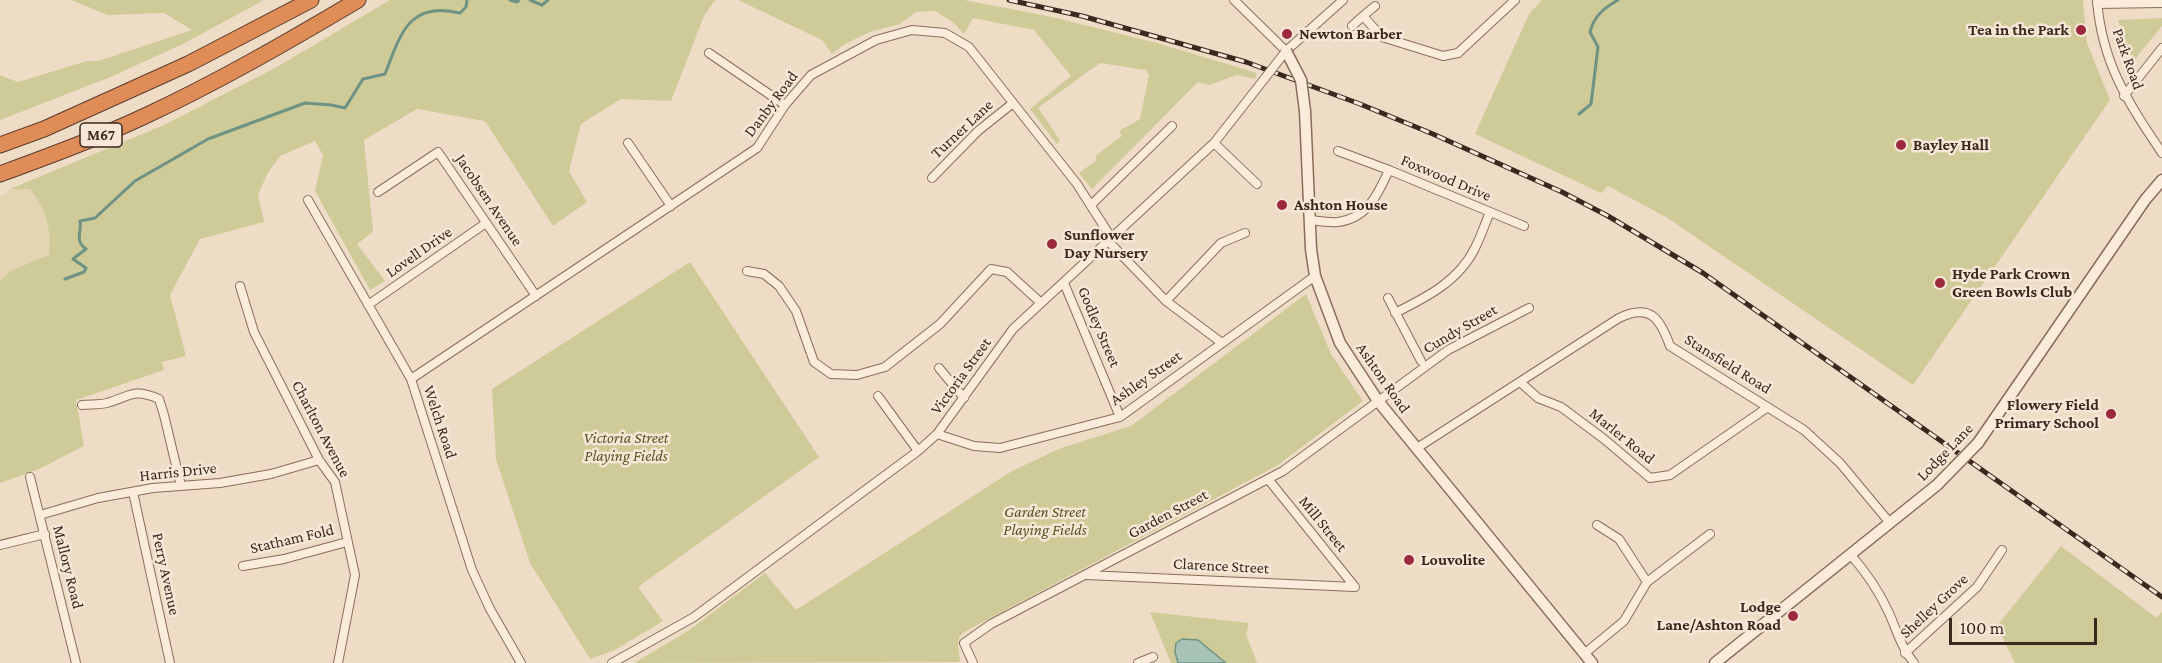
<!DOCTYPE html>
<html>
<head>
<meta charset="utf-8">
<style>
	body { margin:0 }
	#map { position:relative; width:2162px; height:663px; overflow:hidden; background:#efdcc6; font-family:"Crimson Pro",serif }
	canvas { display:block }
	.scale { position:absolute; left:1949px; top:618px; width:148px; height:27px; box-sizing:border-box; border:3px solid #3b281f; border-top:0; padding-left:8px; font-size:18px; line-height:21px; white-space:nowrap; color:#3b281f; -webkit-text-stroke:4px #f6e7d6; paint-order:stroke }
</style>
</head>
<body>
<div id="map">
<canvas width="2162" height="663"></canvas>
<div class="scale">100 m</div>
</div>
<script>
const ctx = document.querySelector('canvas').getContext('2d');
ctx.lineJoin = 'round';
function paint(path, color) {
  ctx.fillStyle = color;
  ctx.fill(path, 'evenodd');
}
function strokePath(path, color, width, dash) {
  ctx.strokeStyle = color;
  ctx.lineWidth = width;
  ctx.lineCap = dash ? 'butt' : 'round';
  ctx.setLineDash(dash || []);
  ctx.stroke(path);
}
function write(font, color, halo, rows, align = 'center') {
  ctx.font = font + ' "Crimson Pro",serif';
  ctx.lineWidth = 5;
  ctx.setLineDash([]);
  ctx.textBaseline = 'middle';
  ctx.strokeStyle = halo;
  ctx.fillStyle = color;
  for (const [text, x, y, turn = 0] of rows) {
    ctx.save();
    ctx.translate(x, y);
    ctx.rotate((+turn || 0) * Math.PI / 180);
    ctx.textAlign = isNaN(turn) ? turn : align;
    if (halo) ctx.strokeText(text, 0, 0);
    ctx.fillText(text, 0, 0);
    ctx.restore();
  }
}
paint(new Path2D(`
	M30,188L40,201L51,236L49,255L10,271L0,281V195L7,193L10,189Z`), '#e5d4b3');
paint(new Path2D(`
	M71,0H264L183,44L108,78L0,120V75L18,82L87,61H98L192,30L164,13L108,15Z
	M390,0H715L704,16L671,101L621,99L581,124L569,171L587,202L553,226L485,121L417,109L364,140L373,232L357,244L385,281L370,290L315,191L323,155L315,141L280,156L268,173L258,194L264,222L200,239L170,295L186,356L162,362L164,370L76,400L84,446L39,469L0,483V281L10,271L49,255C52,230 46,209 30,189H10L164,125L275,68Z
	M738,0H964L1052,17L1157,43L1257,73L1255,79L1237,75L1209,85L1198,82L1092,189L1079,173L1097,160L1095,156L1122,136L1119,131L1140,119L1149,75L1146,70L1100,63L1038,108L1060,140L1057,144L1030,109L1071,76L1034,30L973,18L964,34L953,22L935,11L916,12L900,24L870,32L845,44L832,54L822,40Z
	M1542,0H2083L2087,43L2110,100L1913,385L1666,217L1608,186L1601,193L1475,134L1529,14Z
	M2162,18V26L2131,64L2118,20Z
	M690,262L819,457L638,587L663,621L615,650L590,659L530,563L496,459L492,389Z
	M1306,294L1331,354L1363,401L1278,465L964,632L959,637L958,645L960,662L634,663L688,631L765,573L796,610L1012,471L1061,448L1131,426Z
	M2061,546L2157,618L2162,612V663H2015L1997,626Z
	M1150,612L1249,623L1246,634L1257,663H1226L1198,640L1177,661L1178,663H1171Z`), '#cecb99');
const water = new Path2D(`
	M1182,639L1198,640L1226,663H1178L1175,652L1176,643Z`);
paint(water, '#a7c3b6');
strokePath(water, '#6e9283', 1.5);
strokePath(new Path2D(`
	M510,0L517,2L519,0
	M530,0L542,5L548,0
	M1579,114L1591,104L1598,47L1590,32C1594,16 1604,8 1618,0
	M65,279L84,272L86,268L73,259L86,249C74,240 82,233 80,221L95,218L135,181L208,139L305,103L331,105L345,108L363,79L385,74C400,36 408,0 460,13L466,7L467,0`), '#6e9283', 3);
const minor = new Path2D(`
	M1234,0L1286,51L1343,0
	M2097,0C2102,64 2128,102 2162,153
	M2097,4L2162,3
	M1363,16L1375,6
	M1352,26L1363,16L1382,37L1443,56L1458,53L1515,0
	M709,53L785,105
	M2124,96L2162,48
	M628,143L671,206
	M1214,143L1257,184
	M1338,151L1389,170
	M932,178L978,131L1013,103
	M378,192L438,152L536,296
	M308,200L411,379L472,570L490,609L521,663
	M1091,205L1172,126
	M1310,220C1319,221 1329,223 1338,222C1368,218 1378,194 1389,170L1524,226
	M1109,242L1166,301L1222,343
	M747,271L764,274L779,286L796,311L814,362L831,374L857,375L885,367L940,324L991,269L1007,272L1041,303
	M1064,283L1120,417
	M240,286L254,332L319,460L335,482L355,575L338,663
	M1388,298L1421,361
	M1166,301L1221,243L1245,233
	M368,305L486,223
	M1395,313C1427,297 1459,281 1475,248C1481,236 1485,224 1490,212
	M939,368L964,398
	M411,379L757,148L785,105L811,75L876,40L912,30L945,33L969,47L1077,184L1112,239
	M1520,382L1538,398L1561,407L1604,439L1650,478L1670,475L1768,407
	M878,396L918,451
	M82,405C90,404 99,405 107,403C131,396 133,388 159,399L164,415L181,486
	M937,434L974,446L1000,448L1120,417L1315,276
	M1417,448L1619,318C1650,303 1660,318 1670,346L1804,430L1840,463L1890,523
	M30,477L76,663
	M1268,479L1355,587
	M133,492L170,663
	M40,515L98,498L153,488L220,483L271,474L319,460
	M1597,525L1619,539L1647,582
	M0,545L45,534
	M1850,554C1866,572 1879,591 1889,613C1897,631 1901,647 1914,663
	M243,566L284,559L347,542
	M1086,575L1355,587
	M1905,653L1977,587L2002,550
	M1584,654L1624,621L1647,582L1710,534
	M612,663L694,617L918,451L937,434L1013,329L1214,143L1265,78
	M973,663L964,643L991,624L1283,471L1448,350L1529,308
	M1138,663L1153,657`);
const tertiary = new Path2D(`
	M1305,111L1311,249L1315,276L1340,343L1378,401L1592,663
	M1978,443L2145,200L2162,180
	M1715,663L1937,485`);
const motorway = new Path2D(`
	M0,145L44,129L188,64L311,0
	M0,174C49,156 98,138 145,116C218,82 289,41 358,0`);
strokePath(minor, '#8b6c5b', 10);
strokePath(tertiary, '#8b6c5b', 13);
strokePath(motorway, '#593c2f', 17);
strokePath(minor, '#faebda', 8);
strokePath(tertiary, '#faebda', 10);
strokePath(motorway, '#df8c56', 15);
const rail = new Path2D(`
	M1009,0L1082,16L1246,62L1360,104L1433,134L1562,192L1608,216L1703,273L2162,597`);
strokePath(rail, '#3b281f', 5);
strokePath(rail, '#f6e7d6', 3, [9]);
const minorBridge = new Path2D(`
	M1265,78L1286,51`);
const tertiaryBridge = new Path2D(`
	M1286,51L1301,80L1305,111
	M1937,485L1978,443`);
strokePath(minorBridge, '#8b6c5b', 10, []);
strokePath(tertiaryBridge, '#8b6c5b', 13, []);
strokePath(minorBridge, '#faebda', 8);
strokePath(tertiaryBridge, '#faebda', 10);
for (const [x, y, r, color] of [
	[2081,30,6,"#9b2a3e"],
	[1287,34,6,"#9b2a3e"],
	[1901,145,6,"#9b2a3e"],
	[1282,205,6,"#9b2a3e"],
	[1052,244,6,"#9b2a3e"],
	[1940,283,6,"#9b2a3e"],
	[2111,414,6,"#9b2a3e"],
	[1409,560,6,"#9b2a3e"],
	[1793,616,6,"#9b2a3e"]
]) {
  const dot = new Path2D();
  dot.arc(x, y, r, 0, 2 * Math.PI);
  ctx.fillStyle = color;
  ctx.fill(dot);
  strokePath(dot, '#f6e7d6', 2);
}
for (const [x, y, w] of [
	[101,135,42]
]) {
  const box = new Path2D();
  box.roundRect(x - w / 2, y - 12, w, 24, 4.5);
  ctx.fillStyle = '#f6e7d6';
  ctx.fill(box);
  strokePath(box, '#3b281f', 1.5);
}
write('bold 15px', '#3b281f', null, [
	["M67",101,135]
]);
write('bold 16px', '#3b281f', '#f6e7d6', [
	["Tea in the Park",2069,30,"right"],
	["Newton Barber",1299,34],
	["Bayley Hall",1913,145],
	["Ashton House",1294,205],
	["Sunflower",1064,235],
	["Day Nursery",1064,253],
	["Hyde Park Crown",1952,274],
	["Green Bowls Club",1952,292],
	["Flowery Field",2099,405,"right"],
	["Primary School",2099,423,"right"],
	["Louvolite",1421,560],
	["Lodge",1781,607,"right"],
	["Lane/Ashton Road",1781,625,"right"]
], 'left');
write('16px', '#3b281f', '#f6e7d6', [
	["Park Road",2128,59,70],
	["Danby Road",771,104,-53],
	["Turner Lane",962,129,-43],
	["Foxwood Drive",1446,178,23],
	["Jacobsen Avenue",489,200,56],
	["Lovell Drive",419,252,-35],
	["Godley Street",1099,327,67],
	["Cundy Street",1460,329,-30],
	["Stansfield Road",1728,364,32],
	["Victoria Street",961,376,-54],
	["Ashley Street",1146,378,-35],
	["Ashton Road",1383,378,55],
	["Welch Road",440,422,72],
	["Charlton Avenue",321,429,62],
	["Marler Road",1622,436,39],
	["Lodge Lane",1945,452,-46],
	["Harris Drive",178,472,-6],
	["Garden Street",1168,514,-28],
	["Mill Street",1323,524,51],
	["Statham Fold",292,539,-13],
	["Clarence Street",1221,566,3],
	["Mallory Road",68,567,76],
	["Perry Avenue",166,574,78],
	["Shelley Grove",1934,606,-43]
]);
write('italic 16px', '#545825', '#f6e7d6', [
	["Victoria Street",626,438],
	["Playing Fields",626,456],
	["Garden Street",1045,512],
	["Playing Fields",1045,530]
]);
</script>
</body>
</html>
